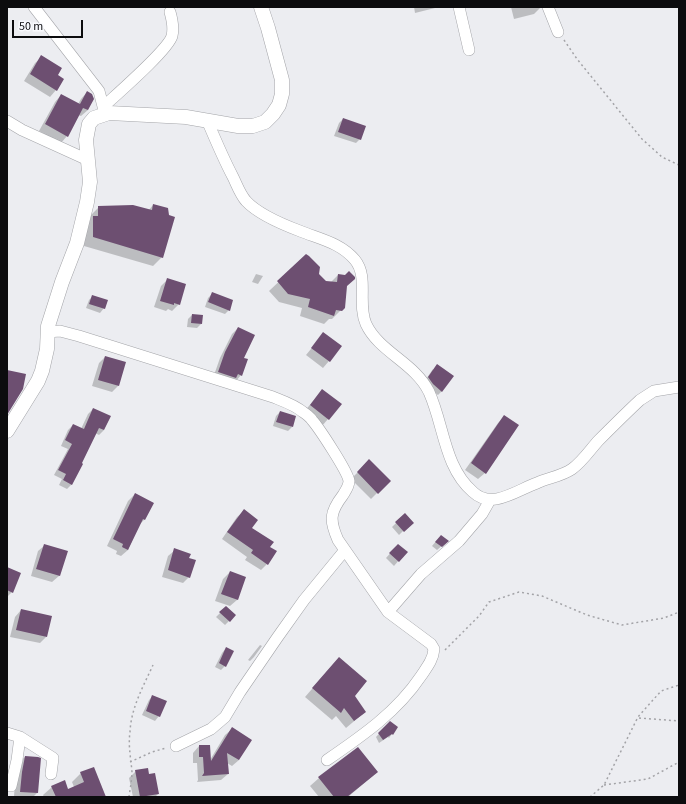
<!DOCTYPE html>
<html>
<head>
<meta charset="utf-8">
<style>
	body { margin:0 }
	#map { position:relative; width:686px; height:804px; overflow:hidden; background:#ecedf1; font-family:"Source Sans 3",sans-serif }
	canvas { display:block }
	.frame { position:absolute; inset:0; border:8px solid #0c0c0e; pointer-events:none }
	.scale { position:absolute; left:12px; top:20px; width:71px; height:18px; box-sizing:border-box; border:2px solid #0c0c0e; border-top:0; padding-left:5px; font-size:12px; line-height:14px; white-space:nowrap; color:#0c0c0e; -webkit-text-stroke:3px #f9fafe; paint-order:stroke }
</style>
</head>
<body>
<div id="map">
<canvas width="686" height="804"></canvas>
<div class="frame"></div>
<div class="scale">50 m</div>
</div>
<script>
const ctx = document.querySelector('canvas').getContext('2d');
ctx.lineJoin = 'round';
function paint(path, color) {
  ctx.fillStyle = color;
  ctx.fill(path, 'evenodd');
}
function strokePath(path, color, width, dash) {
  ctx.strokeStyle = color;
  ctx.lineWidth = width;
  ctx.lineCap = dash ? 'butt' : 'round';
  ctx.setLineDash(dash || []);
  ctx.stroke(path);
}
paint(new Path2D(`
	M414,7H439L415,13Z
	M511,7H541L534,14L514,19Z
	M42,57L56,75V90L50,97L24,81L35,63Z
	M87,92L88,110L81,116L78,115L67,136L61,143L39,131L55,102L61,95L78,104L81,99Z
	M343,119L360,139L356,143L334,136L339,123Z
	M153,205L162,257L153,266L84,246V226L90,216L99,207L148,211Z
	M306,256L318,274L325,282H331L338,275L345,276L346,286L344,307L332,319H329L324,324L300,316L302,308L279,302L269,291Z
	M256,274L263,276L258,284L252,282Z
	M168,279L179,304L172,311L168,309L166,311L154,307L161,286Z
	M212,294L229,310L225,314L205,307L208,298Z
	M93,296L104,308L100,313L86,308L89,300Z
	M192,315L201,324L197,328L187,327L188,319Z
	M238,328L242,359L241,375L236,381L213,378L220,358L232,334Z
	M324,333L329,361L323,368L306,355Z
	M105,357L118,386L112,392L92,386L99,363Z
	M433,369L442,391L438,395L429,388L424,382Z
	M322,390L328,419L322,426L304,412Z
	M93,409L104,430L99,435L95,433L72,484L67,489L59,485L62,479L54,475L68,449L61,446L68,430L73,425L81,429L88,414Z
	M280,412L292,427L288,431L273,426L276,416Z
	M504,417L485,473L478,479L465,470L498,423Z
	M369,461L389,481L371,499L351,479Z
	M135,494L153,503L144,520L139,525L128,550L121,556L116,554L117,551L107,546L128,501Z
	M244,511L251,528L269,547L267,564L261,570L245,560L247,557L222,539L237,517Z
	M405,514L412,522L399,535L392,527Z
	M437,540L443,545L437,550L432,546Z
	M45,545L66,552L59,576L52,582L31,576L38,551Z
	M394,549L406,552L394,566L386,558Z
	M175,550L188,559L189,577L183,583L162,577L168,556Z
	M7,569L12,592L8,596H7Z
	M230,572L245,578L237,600L230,606L215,601L223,579Z
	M226,607L235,615L225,625L216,617Z
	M21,610L46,637L40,643L10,637L15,617Z
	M260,645L262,646L254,657L250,661L248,660Z
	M226,648L225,666L221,670L215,667L222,653Z
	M331,667L365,712L346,728L336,716L332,720L305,697Z
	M153,696L159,716L155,721L142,715L149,700Z
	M390,722L397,727L389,738L388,737L379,743L376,737Z
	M232,729L239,760L232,766L227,763L228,774L221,780L197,782L198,780L197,763H193V753L199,746L210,760L225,735Z
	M25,757L40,759L37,793L33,797H14L15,779L18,763Z
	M136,771L149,775L158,794L155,797H133L129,778Z
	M377,772L348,797H319L310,786L319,778Z
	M81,773L105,797H44L43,795L52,787L68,790L74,787L72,782Z`), '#0003');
paint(new Path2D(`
	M41,55L62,68L58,75L64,79L57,91L30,74Z
	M87,91L92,94L94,99L88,110L83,108L68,137L45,124L61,94L80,104Z
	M343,118L366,126L361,140L338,132Z
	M153,204L168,208L169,215L175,217L163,258L93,237V216H98V206L133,205L152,210Z
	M306,254L309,256L320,267L319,274L326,281L337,282L338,274L345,275L349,271L355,277V279L347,286L345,308L342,311L336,310L334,316L308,307L310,299L288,294L277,281Z
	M167,278L186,284L180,305L174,303V305L160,301Z
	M212,292L233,300L230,311L208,302Z
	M92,295L108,300L105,309L89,304Z
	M192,314L203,315L202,324L191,323Z
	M238,327L255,335L244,358L248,359L242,376L238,374L236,378L218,372L225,352Z
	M323,332L342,346L330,362L311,348Z
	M105,356L126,362L119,386L98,380Z
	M437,364L454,376L442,392L433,384L428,377Z
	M7,370L26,374L23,389L7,415Z
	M322,389L342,404L329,420L310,405Z
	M93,408L111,416L104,430L99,428L82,463L83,464L72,485L63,480L66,474L58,470L72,444L65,440L73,424L84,429Z
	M280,411L296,416L293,427L276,422Z
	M504,415L519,425L486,474L471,463Z
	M369,459L391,481L378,494L357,472Z
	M135,493L154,503L145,520L143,519L128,550L122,547L123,544L113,539Z
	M244,509L258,520L252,528L274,542L270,547L277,551L268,565L251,553L253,550L227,532Z
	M405,513L414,523L404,532L395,522Z
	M441,535L449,541L442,547L435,542Z
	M44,544L68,551L60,576L36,569Z
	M398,544L408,552L399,562L389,553Z
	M174,548L191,554L189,558L196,560L190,578L168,570Z
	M7,567L21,573L13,593L7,590Z
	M230,571L246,577L238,600L221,594Z
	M226,606L236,615L230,622L219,612Z
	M21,609L52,616L47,637L16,630Z
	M226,647L234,651L226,667L219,663Z
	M339,657L367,681L355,696L366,712L354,721L344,708L341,713L312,688Z
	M152,695L167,701L160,717L146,711Z
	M390,721L398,727L393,735L392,734L383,740L378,733Z
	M232,727L252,740L239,760L227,753L229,774L202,776L204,773L203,757H199V745H210L211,761Z
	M358,747L378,772L347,797H334L318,777Z
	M25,756L38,757L41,758L38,793L20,792L22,772Z
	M94,767L106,797H56L51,786L65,780L68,789L84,782L80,772Z
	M148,768L149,774L155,773L159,794L140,797L135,770Z`), '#6d4f71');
const minor = new Path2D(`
	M34,7L99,91L105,114
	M459,7L469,50
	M548,7L558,32
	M103,107C117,94 168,50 172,36C174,28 172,19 170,12
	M207,120C215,139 223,158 233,177C237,185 240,194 246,201C258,214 284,225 300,231C320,239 341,243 355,260C369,277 357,304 366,324C379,352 415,363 429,392C444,425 444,467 473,492C492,510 517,490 537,483C548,478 562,476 572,469C582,462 590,450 598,441C612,427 626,413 640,400L654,391L679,387
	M7,121L22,130L88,160
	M47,332L60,331L79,336L273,397C283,401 295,405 303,412C306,414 310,417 312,420C319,428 348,472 349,481C349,486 346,490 343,495C330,512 329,520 338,540L388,612L431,644L434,649C433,660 427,667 421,676C397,712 362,736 327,760
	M388,612L421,574L459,541L482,514L490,500
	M7,733L20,737L53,758L51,774
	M176,746L211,729L225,717L240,692L277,638L304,600L345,550
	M7,786H11L17,760L20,737`);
const tertiary = new Path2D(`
	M7,431L38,381L42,371L47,349L48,326L62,282L77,243L87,202L90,182L86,140L89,124L94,118L109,113L186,117L238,126H253L265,122L273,114L279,105L282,94V80L268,28L261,7`);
strokePath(minor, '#a3a4a8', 12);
strokePath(tertiary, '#a3a4a8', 15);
strokePath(new Path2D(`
	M564,40L577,59L642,139L662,157L679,165
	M445,650L479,616L489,602L519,592L542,596L587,615L622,625L664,618L679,612
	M639,718L679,721
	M130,762L152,752L166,748
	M604,785L648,779L679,762
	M129,797C130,789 132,780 132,772C131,759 128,746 130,732C131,708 143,687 153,665
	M590,797L604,785L638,717L661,691L679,685`), '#a3a3a7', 1.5, [2, 3]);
strokePath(minor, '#fff', 11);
strokePath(tertiary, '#fff', 14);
</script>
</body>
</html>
